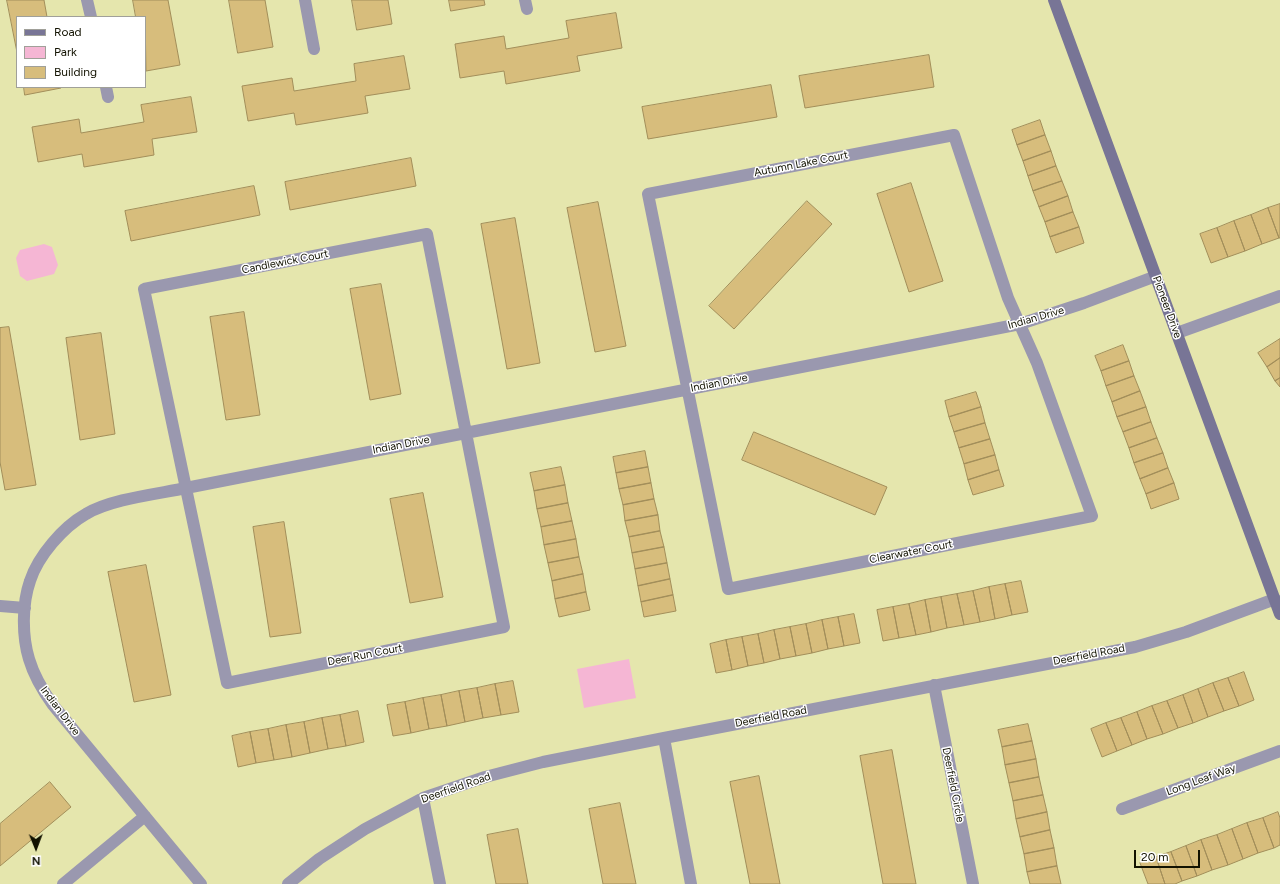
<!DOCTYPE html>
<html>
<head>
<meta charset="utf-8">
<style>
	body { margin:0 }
	#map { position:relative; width:1280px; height:884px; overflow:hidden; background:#e5e6ad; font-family:Figtree,sans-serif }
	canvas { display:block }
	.legend { position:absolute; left:16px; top:16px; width:130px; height:72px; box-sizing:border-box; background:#fff; border:1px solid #a0a099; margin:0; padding:5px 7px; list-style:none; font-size:12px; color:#121200 }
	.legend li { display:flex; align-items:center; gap:8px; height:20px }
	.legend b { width:20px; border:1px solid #a0a099 }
	.north { position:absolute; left:16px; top:828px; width:40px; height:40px; -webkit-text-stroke:3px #fff; paint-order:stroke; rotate:179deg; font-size:11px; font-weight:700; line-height:16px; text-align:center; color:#121200 }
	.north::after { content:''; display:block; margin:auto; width:14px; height:18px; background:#121200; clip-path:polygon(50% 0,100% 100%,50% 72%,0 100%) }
	.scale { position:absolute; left:1134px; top:850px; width:66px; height:18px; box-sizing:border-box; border:2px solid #121200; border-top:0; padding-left:5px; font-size:12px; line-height:14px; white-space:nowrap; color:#121200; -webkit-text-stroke:3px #fff; paint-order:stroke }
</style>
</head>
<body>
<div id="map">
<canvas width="1280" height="884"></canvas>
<ul class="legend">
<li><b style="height:5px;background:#787596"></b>Road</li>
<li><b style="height:11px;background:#f5b6d4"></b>Park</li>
<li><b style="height:11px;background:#d7bd7c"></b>Building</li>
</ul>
<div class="north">N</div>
<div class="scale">20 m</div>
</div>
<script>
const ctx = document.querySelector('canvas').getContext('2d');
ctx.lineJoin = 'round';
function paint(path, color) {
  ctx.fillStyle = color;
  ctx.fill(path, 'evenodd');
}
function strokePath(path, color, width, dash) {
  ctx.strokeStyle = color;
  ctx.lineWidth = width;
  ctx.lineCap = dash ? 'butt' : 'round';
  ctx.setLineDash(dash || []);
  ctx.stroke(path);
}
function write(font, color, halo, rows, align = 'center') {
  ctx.font = font + ' Figtree,sans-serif';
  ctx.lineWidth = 3;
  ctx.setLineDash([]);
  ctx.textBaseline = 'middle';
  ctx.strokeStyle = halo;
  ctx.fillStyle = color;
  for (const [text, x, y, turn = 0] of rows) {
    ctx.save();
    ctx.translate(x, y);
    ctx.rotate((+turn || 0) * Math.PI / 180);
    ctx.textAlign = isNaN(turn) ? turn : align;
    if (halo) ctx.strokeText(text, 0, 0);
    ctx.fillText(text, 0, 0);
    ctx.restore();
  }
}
paint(new Path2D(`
	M44,244L52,247L58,265L54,274L27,281L20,276L16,258L20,250Z
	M629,659L636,698L584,708L577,669Z`), '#f5b6d4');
const building = new Path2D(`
	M7,0H44L47,17H17V52Z
	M133,0H168L180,65L146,71L145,17H136Z
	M229,0H265L273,47L238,53Z
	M352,0H388L392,24L357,30Z
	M449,0H484L485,5L451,11Z
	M616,13L622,48L577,56L580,71L506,84L504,71L460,78L455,44L504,36L506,49L569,38L566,21Z
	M929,55L934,87L805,108L799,76Z
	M404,56L410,89L365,96L368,113L296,125L294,113L248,121L242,86L292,78L294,91L356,81L354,64Z
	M771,85L777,117L648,139L642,107Z
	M24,87H61V88L25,95Z
	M191,97L197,132L152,139L154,155L84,167L82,154L38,162L32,127L79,119L81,133L144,122L141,105Z
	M1040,120L1045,135L1017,145L1012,130Z
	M1045,135L1051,151L1023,161L1017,145Z
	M1051,151L1056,166L1028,176L1023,161Z
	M411,158L416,186L290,210L285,182Z
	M1056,166L1062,181L1033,191L1028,176Z
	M1062,181L1068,196L1039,207L1033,191Z
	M911,183L943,281L909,292L877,194Z
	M254,186L260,215L131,241L125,211Z
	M1068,196L1073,212L1045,222L1039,207Z
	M807,201L832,224L734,329L709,306Z
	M598,202L626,346L595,352L567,208Z
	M1280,204V238H1279L1268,208Z
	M1268,208L1279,238L1262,244L1251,215Z
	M1073,212L1079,227L1050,237L1045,222Z
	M1251,215L1262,244L1245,251L1234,221Z
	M515,218L540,363L507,369L481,224Z
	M1234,221L1245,251L1228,257L1217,228Z
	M1079,227L1084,243L1056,253L1050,237Z
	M1217,228L1228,257L1211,263L1200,234Z
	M381,284L401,394L370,400L350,289Z
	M244,312L260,415L226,420L210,317Z
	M9,327L36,485L5,490L0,462V328Z
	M101,333L115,434L80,440L66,338Z
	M1280,339V358L1267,367L1258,353Z
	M1123,345L1129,361L1101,371L1095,356Z
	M1280,358V378L1275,381L1267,367Z
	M1129,361L1134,376L1106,386L1101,371Z
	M1134,376L1140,391L1112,402L1106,386Z
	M1280,378V387L1275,381Z
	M1140,391L1146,407L1117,417L1112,402Z
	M976,392L981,407L949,417L945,401Z
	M981,407L985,423L954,432L949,417Z
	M1146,407L1151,422L1123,432L1117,417Z
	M1151,422L1157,438L1129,448L1123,432Z
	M985,423L990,439L959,448L954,432Z
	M754,432L887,487L875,515L742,460Z
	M1157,438L1163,453L1134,463L1129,448Z
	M990,439L995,455L964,464L959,448Z
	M645,451L648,467L616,473L613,457Z
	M1163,453L1168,468L1140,479L1134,463Z
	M995,455L999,470L968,480L964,464Z
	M561,467L565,485L534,491L530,473Z
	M648,467L651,483L619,489L616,473Z
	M1168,468L1174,483L1146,494L1140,479Z
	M999,470L1004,486L973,495L968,480Z
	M651,483L654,499L623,505L619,489Z
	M1174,483L1179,499L1151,509L1146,494Z
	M565,485L568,503L537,509L534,491Z
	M423,493L443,597L410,603L390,499Z
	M654,499L658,515L625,521L623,505Z
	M568,503L572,521L541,527L537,509Z
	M658,515L660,531L629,537L625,521Z
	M572,521L576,539L544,545L541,527Z
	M284,522L301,633L270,637L253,527Z
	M660,531L664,547L632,553L629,537Z
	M576,539L579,557L548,563L544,545Z
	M664,547L667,563L635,569L632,553Z
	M579,557L583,574L552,581L548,563Z
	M667,563L670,579L638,586L635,569Z
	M146,565L171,695L134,702L108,572Z
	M583,574L586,592L555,599L552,581Z
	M670,579L673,595L641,602L638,586Z
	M1021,581L1028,612L1012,615L1005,584Z
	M1005,584L1012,615L995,619L989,587Z
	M989,587L995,619L980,622L973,591Z
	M973,591L980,622L964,625L957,594Z
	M586,592L590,610L559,617L555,599Z
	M957,594L964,625L947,628L941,597Z
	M673,595L676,611L644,617L641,602Z
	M941,597L947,628L931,632L925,600Z
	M925,600L931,632L916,635L909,604Z
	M909,604L916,635L899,638L893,607Z
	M893,607L899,638L883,641L877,610Z
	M854,614L860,643L844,646L838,617Z
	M838,617L844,646L828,649L822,620Z
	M822,620L828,649L812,653L806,624Z
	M806,624L812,653L796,656L790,627Z
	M790,627L796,656L780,659L774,630Z
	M774,630L780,659L764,663L758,634Z
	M758,634L764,663L748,666L742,637Z
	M742,637L748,666L732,670L726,640Z
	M726,640L732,670L716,673L710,644Z
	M1244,672L1254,700L1239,706L1228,678Z
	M1228,678L1239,706L1224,711L1213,683Z
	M513,681L519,712L501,715L495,684Z
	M1213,683L1224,711L1208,717L1198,689Z
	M495,684L501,715L483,718L477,688Z
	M477,688L483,718L465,722L459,691Z
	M1198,689L1208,717L1193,723L1183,695Z
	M459,691L465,722L447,726L441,695Z
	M441,695L447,726L429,729L423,698Z
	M1183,695L1193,723L1178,728L1167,701Z
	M423,698L429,729L411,733L405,702Z
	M1167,701L1178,728L1163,734L1152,706Z
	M405,702L411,733L393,736L387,705Z
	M1152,706L1163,734L1147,739L1137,712Z
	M358,711L364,742L346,746L340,715Z
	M1137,712L1147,739L1132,745L1121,718Z
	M340,715L346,746L328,749L322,718Z
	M322,718L328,749L310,753L304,722Z
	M1121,718L1132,745L1117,751L1106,723Z
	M304,722L310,753L292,757L286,725Z
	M1106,723L1117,751L1102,757L1091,729Z
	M1028,724L1032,741L1002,747L998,730Z
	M286,725L292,757L274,760L268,729Z
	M268,729L274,760L256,763L250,732Z
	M250,732L256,763L238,767L232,736Z
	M1032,741L1036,759L1005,765L1002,747Z
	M892,750L916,884H883L860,756Z
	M1036,759L1039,777L1009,783L1005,765Z
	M759,776L780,884H750L730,782Z
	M1039,777L1043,795L1013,801L1009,783Z
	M50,782L71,807L0,866V824Z
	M1043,795L1047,812L1016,819L1013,801Z
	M620,803L636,884H603L589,809Z
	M1047,812L1050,830L1020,837L1016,819Z
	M1278,812L1280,818V845L1274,848L1263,818Z
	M1263,818L1274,848L1258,853L1247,823Z
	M1247,823L1258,853L1243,859L1232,829Z
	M518,829L528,884H496L487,835Z
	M1232,829L1243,859L1228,865L1217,835Z
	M1050,830L1054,848L1024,854L1020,837Z
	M1217,835L1228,865L1212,870L1201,840Z
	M1201,840L1212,870L1197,876L1186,846Z
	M1186,846L1197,876L1182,881L1171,852Z
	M1054,848L1057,866L1027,872L1024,854Z
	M1171,852L1182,881L1175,884H1165L1156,857Z
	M1156,857L1165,884H1148L1140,863Z
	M1057,866L1061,884H1030L1027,872Z`);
paint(building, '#d7bd7c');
strokePath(building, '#a28e5a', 1);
strokePath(new Path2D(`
	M87,0L91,17
	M305,0L314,49
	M525,0L527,9
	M106,87L108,97`), '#9a98af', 12);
strokePath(new Path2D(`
	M954,135L1008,298L1037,363L1092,516L728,589L648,194Z
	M427,234L504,627L227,683L144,289Z
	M1177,333L1280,296
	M0,606L25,608
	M934,685L973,884
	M664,738L691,884
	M423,798L440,884
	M1122,809L1280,751
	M63,884L145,816
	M201,884L53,705C43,691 34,676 29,659C22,636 22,604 30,581C38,556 63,527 86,514C111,499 157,494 186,488L1020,324L1084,303L1156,276
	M288,884L319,859L365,829L423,798L485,777L543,762L664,738L1135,647L1186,632L1275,599`), '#9a98af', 12);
strokePath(new Path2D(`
	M1054,0L1280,614`), '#787596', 12);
write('11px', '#121200', '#fff', [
	["Autumn Lake Court",801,164,-11],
	["Candlewick Court",285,262,-11],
	["Pioneer Drive",1167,307,70],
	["Indian Drive",1036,318,-16],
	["Indian Drive",719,383,-11],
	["Indian Drive",401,445,-11],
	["Clearwater Court",911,552,-11],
	["Deer Run Court",365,655,-11],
	["Deerfield Road",1089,655,-11],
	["Indian Drive",60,711,53],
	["Deerfield Road",771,717,-11],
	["Long Leaf Way",1201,780,-20],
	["Deerfield Circle",953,785,79],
	["Deerfield Road",456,788,-19]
]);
</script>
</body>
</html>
